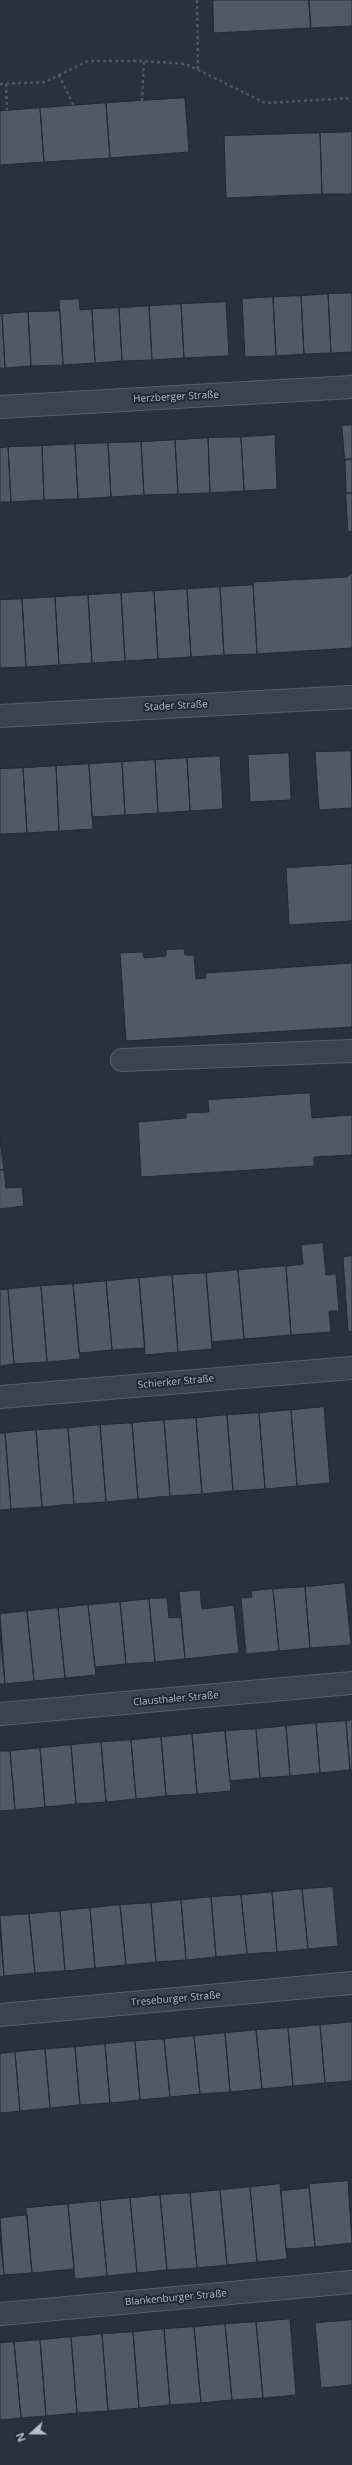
<!DOCTYPE html>
<html>
<head>
<meta charset="utf-8">
<style>
	body { margin:0 }
	#map { position:relative; width:352px; height:2465px; overflow:hidden; background:#28313e; font-family:"Open Sans",sans-serif }
	canvas { display:block }
	.north { position:absolute; left:12px; top:2413px; width:40px; height:40px; -webkit-text-stroke:3px #202833; paint-order:stroke; rotate:249deg; font-size:11px; font-weight:700; line-height:16px; text-align:center; color:#b8bec9 }
	.north::after { content:''; display:block; margin:auto; width:14px; height:18px; background:#b8bec9; clip-path:polygon(50% 0,100% 100%,50% 72%,0 100%) }
</style>
</head>
<body>
<div id="map">
<canvas width="352" height="2465"></canvas>
<div class="north">N</div>
</div>
<script>
const ctx = document.querySelector('canvas').getContext('2d');
ctx.lineJoin = 'round';
function paint(path, color) {
  ctx.fillStyle = color;
  ctx.fill(path, 'evenodd');
}
function strokePath(path, color, width, dash) {
  ctx.strokeStyle = color;
  ctx.lineWidth = width;
  ctx.lineCap = dash ? 'butt' : 'round';
  ctx.setLineDash(dash || []);
  ctx.stroke(path);
}
function write(font, color, halo, rows, align = 'center') {
  ctx.font = font + ' "Open Sans",sans-serif';
  ctx.lineWidth = 4;
  ctx.setLineDash([]);
  ctx.textBaseline = 'middle';
  ctx.strokeStyle = halo;
  ctx.fillStyle = color;
  for (const [text, x, y, turn = 0] of rows) {
    ctx.save();
    ctx.translate(x, y);
    ctx.rotate((+turn || 0) * Math.PI / 180);
    ctx.textAlign = isNaN(turn) ? turn : align;
    if (halo) ctx.strokeText(text, 0, 0);
    ctx.fillText(text, 0, 0);
    ctx.restore();
  }
}
const building = new Path2D(`
	M213,0H309L311,28L214,33Z
	M309,0H352V26L311,28Z
	M185,98L189,152L110,158L106,103Z
	M106,103L110,158L44,162L40,108Z
	M40,108L44,162L0,165V111Z
	M352,132V194H322L320,133Z
	M320,133L322,194L226,198L224,136Z
	M352,293V352L331,353L328,294Z
	M328,294L331,353L304,354L301,296Z
	M301,296L304,354L276,356L273,297Z
	M273,297L276,356L245,357L242,299Z
	M79,299L80,310L92,309L95,363L63,365L59,300Z
	M226,302L229,356L184,358L181,304Z
	M181,304L184,358L152,360L149,306Z
	M149,306L152,360L122,361L119,308Z
	M119,308L122,361L95,363L92,309Z
	M60,311L63,365L31,366L28,312Z
	M28,312L31,366L5,368L2,314Z
	M0,314H2L5,368H0Z
	M342,425H352V459L345,460Z
	M275,435L277,489L244,491L241,437Z
	M241,437L244,491L210,493L208,438Z
	M208,438L210,493L178,494L175,440Z
	M175,440L178,494L144,495L141,442Z
	M141,442L144,495L111,497L108,443Z
	M108,443L111,497L78,499L75,444Z
	M75,444L78,499L44,500L42,446Z
	M42,446L44,500L11,502L8,447Z
	M8,447L11,502H0V448Z
	M352,459V493H346L345,460Z
	M346,493H352V531L348,532Z
	M352,572V648L257,654L253,582L347,577Z
	M253,585L257,654L224,655L220,587Z
	M220,587L224,655L191,657L187,589Z
	M187,589L191,657L158,659L154,591Z
	M154,591L158,659L125,661L121,593Z
	M121,593L125,661L92,663L88,595Z
	M88,595L92,663L59,665L55,597Z
	M55,597L59,665L26,667L22,599Z
	M22,599L26,667L0,668V600Z
	M351,751L352,808L319,810L315,752Z
	M289,753L291,800L250,802L248,755Z
	M220,756L223,809L190,811L187,758Z
	M187,758L190,811L158,813L155,760Z
	M155,760L158,813L125,815L122,762Z
	M122,762L125,815L92,817L89,764Z
	M89,764L93,829L59,831L56,766Z
	M56,766L59,831L27,833L23,768Z
	M23,768L27,833L0,834V769Z
	M352,864V921L289,925L286,868Z
	M184,949L185,955H194L196,979L206,978L205,973L352,963V1027L126,1041L120,953L143,952L144,958L166,956V950Z
	M310,1093L312,1118L352,1115V1155L314,1157V1166L141,1177L138,1122L186,1118V1113L209,1112L208,1100Z
	M0,1139L4,1170H0Z
	M0,1170H4L6,1188L22,1187L24,1206L0,1209Z
	M323,1243L326,1275L336,1274L339,1311H329L331,1332L291,1335L286,1266L303,1264L301,1245Z
	M352,1256V1331L348,1332L343,1257Z
	M286,1266L291,1335L244,1339L238,1270Z
	M238,1270L244,1339L212,1342L206,1273Z
	M206,1273L212,1349L178,1352L172,1275Z
	M172,1275L178,1352L145,1355L139,1278Z
	M139,1278L145,1348L112,1350L106,1281Z
	M106,1281L112,1350L79,1353L73,1284Z
	M73,1284L80,1359L47,1362L41,1286Z
	M41,1286L47,1362L14,1364L8,1289Z
	M8,1289L14,1364L0,1366V1290Z
	M324,1407L330,1483L297,1486L291,1410Z
	M291,1410L297,1486L265,1489L259,1413Z
	M259,1413L265,1489L233,1491L227,1415Z
	M227,1415L233,1491L202,1494L196,1418Z
	M196,1418L202,1494L170,1496L164,1420Z
	M164,1420L170,1496L138,1499L132,1423Z
	M132,1423L138,1499L106,1502L100,1425Z
	M100,1425L106,1502L74,1504L68,1428Z
	M68,1428L74,1504L42,1507L36,1430Z
	M36,1430L42,1507L11,1509L5,1433Z
	M0,1433H5L11,1509L0,1510Z
	M345,1583L351,1645L310,1648L305,1587Z
	M305,1587L310,1648L279,1651L273,1589Z
	M273,1589L279,1651L246,1654L241,1598L252,1597L251,1591Z
	M200,1590L202,1609L234,1605L239,1653L185,1659L179,1592Z
	M167,1598L169,1618L181,1617L185,1659L155,1662L149,1599Z
	M149,1599L155,1662L126,1664L120,1602Z
	M120,1602L126,1664L95,1667L88,1605Z
	M88,1605L96,1675L65,1678L58,1608Z
	M58,1608L65,1678L34,1681L27,1611Z
	M27,1611L34,1681L5,1684L0,1614Z
	M0,1634L5,1684H0Z
	M352,1720V1770H350L346,1721Z
	M346,1721L350,1770L320,1773L316,1723Z
	M316,1723L320,1773L290,1776L286,1726Z
	M286,1726L290,1776L260,1778L256,1729Z
	M256,1729L260,1778L230,1781L225,1731Z
	M225,1731L231,1791L197,1794L192,1734Z
	M192,1734L197,1794L166,1796L161,1737Z
	M161,1737L166,1796L136,1799L131,1740Z
	M131,1740L136,1799L106,1802L101,1742Z
	M101,1742L106,1802L76,1804L71,1745Z
	M71,1745L76,1804L45,1807L40,1748Z
	M40,1748L45,1807L15,1810L10,1751Z
	M0,1751H10L15,1810L0,1811Z
	M333,1887L338,1946L308,1949L302,1889Z
	M302,1889L308,1949L277,1952L272,1892Z
	M272,1892L277,1952L247,1954L241,1895Z
	M241,1895L247,1954L216,1957L211,1897Z
	M211,1897L216,1957L186,1960L181,1900Z
	M181,1900L186,1960L156,1962L151,1903Z
	M151,1903L156,1962L126,1965L120,1905Z
	M120,1905L126,1965L95,1968L90,1908Z
	M90,1908L95,1968L65,1971L60,1911Z
	M60,1911L65,1971L35,1973L29,1914Z
	M29,1914L35,1973L4,1976L0,1916Z
	M0,1930L4,1976L0,1977Z
	M352,2022V2081L325,2083L320,2025Z
	M320,2025L325,2083L293,2086L288,2028Z
	M288,2028L293,2086L262,2089L256,2030Z
	M256,2030L262,2089L230,2092L225,2033Z
	M225,2033L230,2092L200,2094L194,2036Z
	M194,2036L200,2094L170,2097L164,2039Z
	M164,2039L170,2097L140,2100L135,2041Z
	M135,2041L140,2100L110,2103L105,2044Z
	M105,2044L110,2103L80,2105L75,2047Z
	M75,2047L80,2105L50,2108L45,2049Z
	M45,2049L50,2108L20,2111L15,2052Z
	M15,2052L20,2111L0,2113V2054Z
	M348,2181L352,2243L315,2247L309,2184Z
	M280,2184L287,2259L257,2262L250,2187Z
	M250,2187L257,2262L227,2265L220,2190Z
	M309,2188L315,2247L286,2249L281,2191Z
	M220,2190L227,2265L197,2268L190,2193Z
	M190,2193L197,2268L167,2270L160,2195Z
	M160,2195L167,2270L137,2273L130,2198Z
	M130,2198L137,2273L107,2276L100,2201Z
	M100,2201L107,2276L75,2279L68,2204Z
	M68,2204L74,2269L32,2273L26,2208Z
	M27,2215L32,2273L4,2275L0,2218Z
	M0,2235L4,2275L0,2276Z
	M290,2319L296,2395L263,2398L256,2322Z
	M352,2320V2385L321,2388L315,2323Z
	M256,2322L263,2398L232,2400L225,2324Z
	M225,2324L232,2400L201,2403L194,2327Z
	M194,2327L201,2403L170,2405L164,2329Z
	M164,2329L170,2405L139,2408L133,2332Z
	M133,2332L139,2408L108,2411L102,2334Z
	M102,2334L108,2411L77,2413L71,2337Z
	M71,2337L77,2413L46,2416L40,2340Z
	M40,2340L46,2416L21,2418L14,2342Z
	M14,2342L21,2418L0,2420V2343Z`);
paint(building, '#515969');
strokePath(building, '#222a35', 1);
const minor = new Path2D(`
	M0,407L352,387
	M0,716L352,697
	M122,1060L352,1051
	M0,1397L352,1368
	M0,1714L352,1683
	M0,2015L352,1983
	M0,2314L352,2282`);
strokePath(minor, '#59616c', 24);
strokePath(new Path2D(`
	M197,0L198,70
	M59,75L74,106
	M0,84L45,82L88,61H144L186,64L265,103L352,98
	M6,84L7,110
	M142,101L144,61`), '#4a5b5e', 2.5, [3, 3]);
strokePath(minor, '#3b434e', 22);
write('10px', '#b8bec9', '#202833', [
	["Herzberger Straße",176,397,-3],
	["Stader Straße",176,706,-3],
	["Schierker Straße",176,1382,-5],
	["Clausthaler Straße",176,1699,-5],
	["Treseburger Straße",176,1999,-5],
	["Blankenburger Straße",176,2298,-5]
]);
</script>
</body>
</html>
